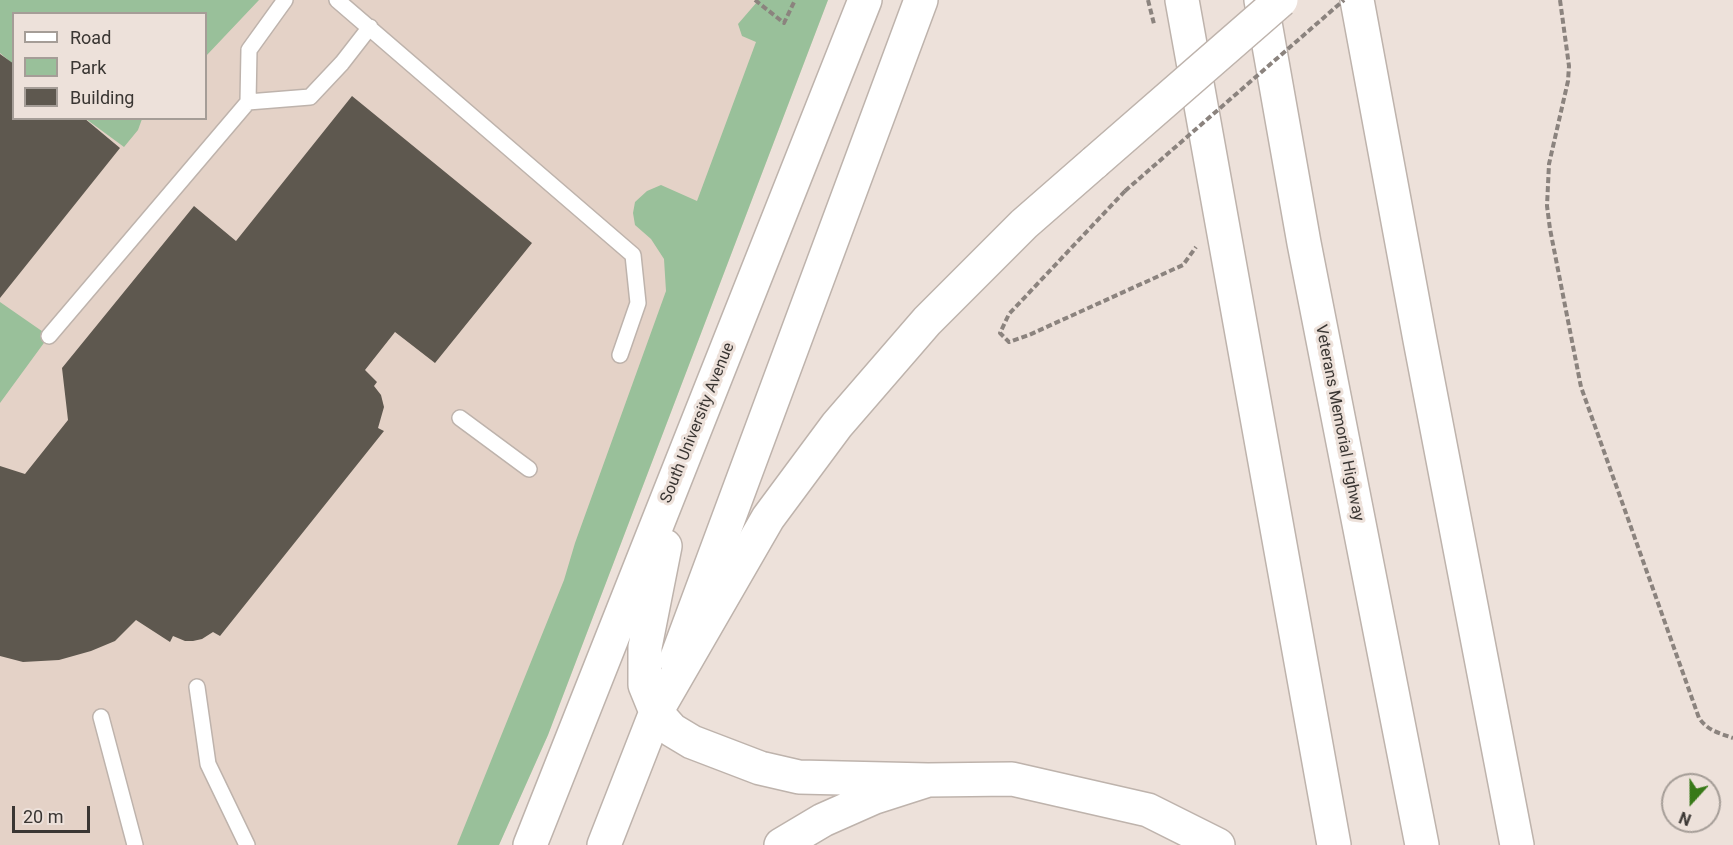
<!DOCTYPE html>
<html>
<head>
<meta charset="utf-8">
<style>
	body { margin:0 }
	#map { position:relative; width:1733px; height:845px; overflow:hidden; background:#ede1da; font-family:Roboto,sans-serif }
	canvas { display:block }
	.legend { position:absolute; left:12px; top:12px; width:195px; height:108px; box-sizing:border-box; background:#ede1da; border:2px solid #a59d97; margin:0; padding:8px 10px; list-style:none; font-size:18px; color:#3a3633 }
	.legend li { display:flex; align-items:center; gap:12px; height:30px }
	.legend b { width:30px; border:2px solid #a59d97 }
	.north { position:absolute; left:1661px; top:773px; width:60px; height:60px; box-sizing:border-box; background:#ede1da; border:2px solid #a59d97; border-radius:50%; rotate:201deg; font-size:16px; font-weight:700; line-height:24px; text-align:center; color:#3a3633 }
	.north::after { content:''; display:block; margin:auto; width:21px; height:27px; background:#387918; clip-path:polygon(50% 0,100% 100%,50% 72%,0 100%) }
	.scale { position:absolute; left:12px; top:806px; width:78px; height:27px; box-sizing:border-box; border:3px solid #3a3633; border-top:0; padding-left:8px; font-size:18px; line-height:21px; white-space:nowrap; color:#3a3633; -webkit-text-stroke:4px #ede1da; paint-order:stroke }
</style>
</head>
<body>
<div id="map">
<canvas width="1733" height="845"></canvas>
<ul class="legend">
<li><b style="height:8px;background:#fff"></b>Road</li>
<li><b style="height:16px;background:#99c09a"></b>Park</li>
<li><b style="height:16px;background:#5e584f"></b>Building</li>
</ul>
<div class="north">N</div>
<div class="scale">20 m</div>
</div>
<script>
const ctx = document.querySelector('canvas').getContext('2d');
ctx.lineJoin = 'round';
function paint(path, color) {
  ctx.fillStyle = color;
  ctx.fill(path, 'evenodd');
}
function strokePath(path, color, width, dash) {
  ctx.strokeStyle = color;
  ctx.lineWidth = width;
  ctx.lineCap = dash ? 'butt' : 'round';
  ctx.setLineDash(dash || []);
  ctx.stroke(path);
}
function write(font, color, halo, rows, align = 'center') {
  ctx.font = font + ' Roboto,sans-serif';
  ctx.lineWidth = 6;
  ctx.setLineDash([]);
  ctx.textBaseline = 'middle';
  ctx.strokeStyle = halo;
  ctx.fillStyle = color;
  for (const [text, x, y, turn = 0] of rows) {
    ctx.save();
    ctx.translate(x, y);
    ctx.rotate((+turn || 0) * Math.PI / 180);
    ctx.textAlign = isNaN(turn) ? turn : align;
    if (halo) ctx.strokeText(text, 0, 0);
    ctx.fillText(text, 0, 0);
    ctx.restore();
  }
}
paint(new Path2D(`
	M0,0H828L548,735L499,845H0ZM14,14H206V118H14Z`), '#e4d2c7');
paint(new Path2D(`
	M0,0H259L206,56V14H14L13,64L0,53Z
	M755,0H828L548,735L499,845H457L564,580L575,543L666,291L664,259L651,239L635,225L633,213L635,202L647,191L661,185L697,201L756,42L742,36L738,24L757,2Z
	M86,119L142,118V119L138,130L124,147Z
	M0,302L49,336L0,403Z`), '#99c09a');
paint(new Path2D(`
	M0,54L14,64V118H84L120,148L0,298Z
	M352,96L532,243L435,363L395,332L365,370L377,382L374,386L381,395L384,407L378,428L384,431L220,636L213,632L202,639L193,641H185L173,636L170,642L136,620L115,641L91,651L59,660L23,662L0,656V466L25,474L68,420L62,368L194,206L236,241Z`), '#5e584f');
const lane = new Path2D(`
	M337,0L633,255L638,303L620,355
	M248,102L310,97L342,63L370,27
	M49,336L248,102L249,50L285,0
	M460,418L529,469
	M197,687L208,764L247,845
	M101,717L135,845`);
const secondary = new Path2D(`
	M676,660L921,0`);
const highway = new Path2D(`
	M1182,0L1334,845
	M1261,0L1304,243L1422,845
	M1357,0L1420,340L1517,845
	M665,546L645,647V685L656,712L672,730L692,742L760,768L799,777L928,780
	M530,845L865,0
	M604,845L656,712L768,518L837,425L927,321L1024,224L1095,162
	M781,845L823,820L875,797L928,780L1012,779L1148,810L1218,845`);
strokePath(lane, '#beb3ac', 18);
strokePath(secondary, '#beb3ac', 36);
strokePath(highway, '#beb3ac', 36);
strokePath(new Path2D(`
	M755,0L784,23L795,0
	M1148,0L1154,24
	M1560,0L1569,66L1568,81L1549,164L1547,206L1550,229L1581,387L1699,718C1708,731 1719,733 1733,738
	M1125,191L1009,314L1000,333L1009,342L1029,335L1183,265L1196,247`), '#8b837e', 4, [6, 3]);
strokePath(lane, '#fff', 15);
strokePath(secondary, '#fff', 33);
strokePath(highway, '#fff', 33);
const highwayBridge = new Path2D(`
	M1095,162L1281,0`);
strokePath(highwayBridge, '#beb3ac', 36, []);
strokePath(new Path2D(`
	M1125,191L1344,0`), '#8b837e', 4, [6, 3]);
strokePath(highwayBridge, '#fff', 33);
write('16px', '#3a3633', '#ede1da', [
	["South University Avenue",698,423,-68],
	["Veterans Memorial Highway",1339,423,79]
]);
</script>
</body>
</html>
